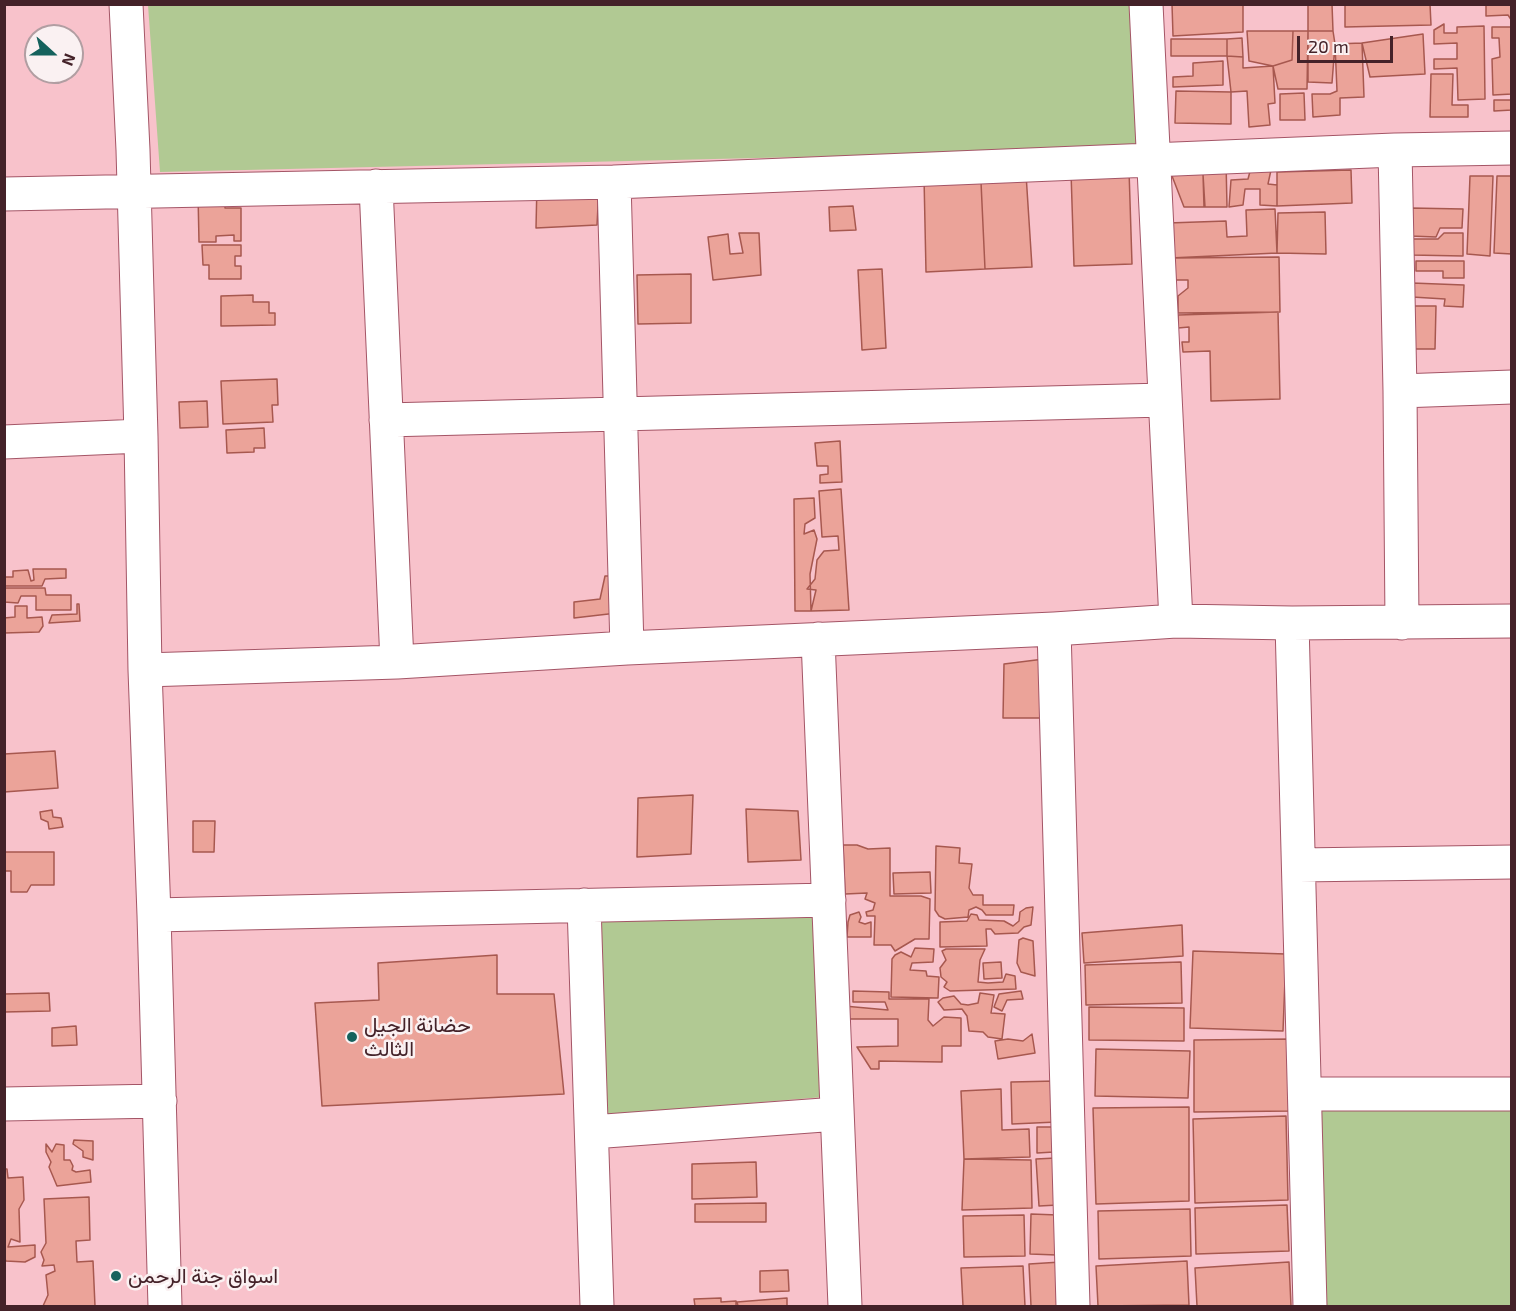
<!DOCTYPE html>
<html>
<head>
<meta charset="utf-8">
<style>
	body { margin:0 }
	#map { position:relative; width:1516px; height:1311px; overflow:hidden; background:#f8c2cb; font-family:"Exo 2",sans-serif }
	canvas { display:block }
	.frame { position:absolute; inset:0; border:6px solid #442229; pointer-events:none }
	.north { position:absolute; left:24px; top:24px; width:60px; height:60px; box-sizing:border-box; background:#faf1f2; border:2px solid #b19ea2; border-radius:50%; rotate:111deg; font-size:16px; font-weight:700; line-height:24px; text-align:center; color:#442229 }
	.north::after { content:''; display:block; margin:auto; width:21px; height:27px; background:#15625d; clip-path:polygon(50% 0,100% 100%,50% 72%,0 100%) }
	.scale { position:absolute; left:1297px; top:36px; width:96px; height:27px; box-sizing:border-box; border:3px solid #442229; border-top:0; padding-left:8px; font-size:18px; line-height:21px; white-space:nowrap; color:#442229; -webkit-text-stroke:4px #faf1f2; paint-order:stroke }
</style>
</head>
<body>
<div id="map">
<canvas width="1516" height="1311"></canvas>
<div class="frame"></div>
<div class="north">N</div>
<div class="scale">20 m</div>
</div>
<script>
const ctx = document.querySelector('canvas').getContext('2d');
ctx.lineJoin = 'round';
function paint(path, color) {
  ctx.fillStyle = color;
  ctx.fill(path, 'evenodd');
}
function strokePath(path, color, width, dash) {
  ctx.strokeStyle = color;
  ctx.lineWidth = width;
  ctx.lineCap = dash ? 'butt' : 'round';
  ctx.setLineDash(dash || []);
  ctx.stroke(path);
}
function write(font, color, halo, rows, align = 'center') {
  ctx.font = font + ' "Exo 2",Vazirmatn,sans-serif';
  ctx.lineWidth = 5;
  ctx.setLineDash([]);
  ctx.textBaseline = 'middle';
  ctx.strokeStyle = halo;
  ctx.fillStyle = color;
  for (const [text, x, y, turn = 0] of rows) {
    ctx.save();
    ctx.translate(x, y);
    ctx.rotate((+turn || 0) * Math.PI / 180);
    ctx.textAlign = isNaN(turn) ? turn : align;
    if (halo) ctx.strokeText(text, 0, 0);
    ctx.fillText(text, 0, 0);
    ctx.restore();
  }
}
paint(new Path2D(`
	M148,5H1132L1140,149L160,172Z
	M814,914L823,1097L607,1115L599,922Z
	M1313,1104L1511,1105V1306H1319Z`), '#b1c993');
const building = new Path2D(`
	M1172,4H1243V32L1173,36Z
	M1308,4H1332L1333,31H1308Z
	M1345,4H1430L1431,25L1345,27Z
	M1486,4H1512V21L1508,15L1486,16Z
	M1444,24V33H1457V27L1484,26L1485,99L1458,100L1457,68L1434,69V59H1457V43L1434,44V30Z
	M1492,27H1512V94L1493,95L1492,59L1500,57L1499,38H1492Z
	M1247,31H1293L1292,60L1273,66L1249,61Z
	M1293,31H1308L1307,89H1278L1273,66L1292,60Z
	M1308,31H1333L1335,44L1332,83L1308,82Z
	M1423,34L1425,74L1370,77L1362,43Z
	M1242,38L1243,57L1227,56V39Z
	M1171,39H1227V56H1171Z
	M1362,43L1364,97L1340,98V115L1313,117L1312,94H1330L1337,91L1335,44Z
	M1227,56L1243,57V68L1273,66L1275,103L1268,104L1270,125L1249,127L1247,91L1231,92Z
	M1223,61V85L1173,87V77L1193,76V63Z
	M1431,74H1453L1452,105H1468V117H1430Z
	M1176,91L1231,92V124L1175,123Z
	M1304,93L1305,120H1280V94Z
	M1494,100H1512V110L1494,111Z
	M1253,160L1271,170L1268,184L1277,185V206L1260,205V189H1245L1243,205L1229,207L1231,180L1248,179Z
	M1226,161L1227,207H1205L1203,174Z
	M1167,163L1203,174L1204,207H1184Z
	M1129,170L1132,264L1074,266L1071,172Z
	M1351,170L1352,203L1277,206V172Z
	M1026,174L1032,267L985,269L981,182Z
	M1470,176H1493L1490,256L1467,254Z
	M1497,176H1512V254L1494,253Z
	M924,177L981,182L985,269L926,272Z
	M537,183L599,187L597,225L536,228Z
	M225,193V208H241V241H234V235L216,236V242H199L198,194Z
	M853,206L856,230L830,231L829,207Z
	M1411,208L1463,209L1462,228H1440L1436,237L1410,236Z
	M1275,209L1277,253L1170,258L1168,223L1226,221L1227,237L1247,236L1246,210Z
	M1325,212L1326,254L1277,253L1278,213Z
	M739,233H759L761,275L713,280L708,237L728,234L730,254L743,253Z
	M1444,233H1463V256L1411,255L1412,239H1438Z
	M202,245H241V256H235V266H241V279H209V265H203Z
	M1279,257L1280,312L1178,313V296L1188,288V280H1174V258Z
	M1416,261H1464V278H1443V271H1416Z
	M882,269L886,348L862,350L858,270Z
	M691,274V323L638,324L637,275Z
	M1412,283L1464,285L1463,307L1444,306L1445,299L1412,297Z
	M253,295V302H269V313H275V325L221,326V296Z
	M1414,306H1436L1435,349H1413Z
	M1278,312L1280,399L1211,401L1210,351L1183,352L1182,342H1189V327L1178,328V315Z
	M277,379L278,405H272L273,422L223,424L221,381Z
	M207,401L208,427L180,428L179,402Z
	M264,428L265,448H254V452L227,453L226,430Z
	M840,441L842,482L820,483V475L828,474V466H817L815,443Z
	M841,489L849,610L811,611L816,590L807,589L815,579L817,560L824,551L839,550L838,536L822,537L819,491Z
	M814,498L815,518L805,524L804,534L814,530L817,539L810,574L811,611H795L794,499Z
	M33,569H66V578L45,579L42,586H4V577H13V571L28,570L31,581L34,580Z
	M605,576H616L617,613L574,618V602L600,599Z
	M4,588H45L46,595H71V610H36V596H21L18,603L4,602Z
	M77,604H79L80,621L49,623L52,615L77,614Z
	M15,606H27V618L42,617L43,626L39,632L4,633V618L15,617Z
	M1044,659L1048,718H1003L1004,664Z
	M55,751L58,788L4,792V754Z
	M693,795L691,854L637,857L638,798Z
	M746,809L798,811L801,860L748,862Z
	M52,810L53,817L61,818L63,827L49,829L48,822L41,819L40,812Z
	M193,821H215L214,852H193Z
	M843,845H857L868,849L890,848V896H921L930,899L929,939H915L895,951L891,945H874L875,916H867L866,912L873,910L875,903L865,899L867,893L845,894Z
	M936,846L960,848L959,863L972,864L969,888L973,895H983V905H1014L1013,915H986L982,910L976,907L969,910L968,917L945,919L939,916L935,910Z
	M4,852H54V885H31L27,892H11V871H4Z
	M930,872L931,893L894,894L893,873Z
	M1033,907L1031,925L1024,927L1018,933L995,934L991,929H986L987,946L940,947V922L967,921L971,914L977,915L979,920L1004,921L1013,926L1019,921L1020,912L1026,908Z
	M859,912L861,917L859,922L865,924L871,922V937H847L848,922L850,915Z
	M1182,925L1183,956L1084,963L1082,933Z
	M1023,938L1033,941L1035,976L1021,972L1017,963L1019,940Z
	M915,948L934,949L933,962L912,963L910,970L926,971L927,976L939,977L938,998L891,997L892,959L895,955L901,952L911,957Z
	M946,949H985L980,960L978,982L988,983L1003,982L1006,974L1015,976L1016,989L950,991L944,987L947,982L941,977L940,968L946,960L942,951Z
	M1193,951L1286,954L1283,1031L1190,1028Z
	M497,955V994H554L564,1094L322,1106L315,1003L379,1000L378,963Z
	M1001,962L1002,978L984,979L983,963Z
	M1181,962L1182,1003L1086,1005L1085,965Z
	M853,991L889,992V999H929L928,1020L933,1026L944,1017L961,1018V1046H942V1062L879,1061V1069H871L857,1047L898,1046V1019H849L844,1006L888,1010L885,1002H853Z
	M1021,991L1023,999L1007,1000L1002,1011L994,1007L999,994Z
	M49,993L50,1011L4,1012V994Z
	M980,993L994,995L991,1013L1005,1014L1002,1039L988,1037L983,1032L969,1031L967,1016L962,1009L944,1010L938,1002L943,998L954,996L961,1004L968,1005L978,1003Z
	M1089,1007L1184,1008V1041L1089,1040Z
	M76,1026L77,1045L52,1046V1028Z
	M1032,1034L1035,1053L998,1059L995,1041L1008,1039L1023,1041Z
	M1292,1039V1111L1194,1112V1040Z
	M1096,1049L1190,1051L1188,1098L1095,1096Z
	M1056,1081L1057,1122L1012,1124L1011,1082Z
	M1001,1089L1002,1130L1029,1129L1030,1157L964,1159L961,1091Z
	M1189,1107V1201L1096,1204L1093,1108Z
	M1286,1116L1288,1200L1195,1203L1193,1119Z
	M1037,1127H1054V1152L1037,1153Z
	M74,1140L93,1141V1160L83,1157V1151L73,1144Z
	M46,1144L52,1152L56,1144L64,1145V1160H70L73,1166L72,1170L76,1172L90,1170L91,1182L57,1186L49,1167L51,1162L46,1152Z
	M1056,1158L1058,1205L1039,1206L1036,1159Z
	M964,1159L1031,1160L1032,1208L962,1210Z
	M756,1162L757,1197L692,1199V1164Z
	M4,1169H7L8,1178L23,1177L24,1200L19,1209L20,1242L11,1239L8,1247L35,1245V1257L25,1262L6,1261L4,1257Z
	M89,1197L90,1240L76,1241L77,1262L93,1261L95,1306H43L48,1295L46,1275L55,1271L54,1265L42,1266L44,1260L41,1252L46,1243L44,1199Z
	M766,1203V1222H695V1204Z
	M1287,1205L1289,1251L1196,1254L1195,1208Z
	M1190,1209L1191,1256L1099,1259L1098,1211Z
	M1031,1214L1058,1215L1057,1255L1030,1254Z
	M1024,1215L1025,1256L964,1257L963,1216Z
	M1187,1261L1189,1305L1098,1306L1096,1266Z
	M1061,1262L1063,1306H1031L1029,1264Z
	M1289,1262L1291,1306H1197L1195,1268Z
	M1023,1266L1025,1306H963L961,1268Z
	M788,1270L789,1291L760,1292V1271Z
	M721,1298V1302L736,1301V1306H695L694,1299Z
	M787,1298V1306H738L737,1302Z`);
paint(building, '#eba399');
strokePath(building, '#a7584f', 1.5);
const street = new Path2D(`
	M126,4L133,150L141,436L145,670L154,915L165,1306
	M1146,4L1176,621
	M1395,150L1400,391L1402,623
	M614,182L627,648
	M376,186L397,662
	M4,194L614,182L1395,150L1512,148
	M1400,391L1512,387
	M386,420L1164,400
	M4,442L141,436
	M1292,623L1310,1306
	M1054,629L1073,1306
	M818,639L845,1306
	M145,670L397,662L627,648L1054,629L1176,621L1292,623L1512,621
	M1299,865L1512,862
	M584,905L597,1306
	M154,915L829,900
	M1305,1094H1512
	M4,1104L160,1101
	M592,1132L837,1114`);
strokePath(street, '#a45566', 35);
strokePath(street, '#fff', 33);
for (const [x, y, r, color] of [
	[352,1037,6,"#15625d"],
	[116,1276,6,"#15625d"]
]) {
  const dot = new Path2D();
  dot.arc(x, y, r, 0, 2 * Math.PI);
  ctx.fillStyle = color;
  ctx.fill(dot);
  strokePath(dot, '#faf1f2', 2);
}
write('21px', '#442229', '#faf1f2', [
	["حضانة الجيل",364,1025],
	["الثالث",364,1049],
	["اسواق جنة الرحمن",128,1276]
], 'left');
</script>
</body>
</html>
